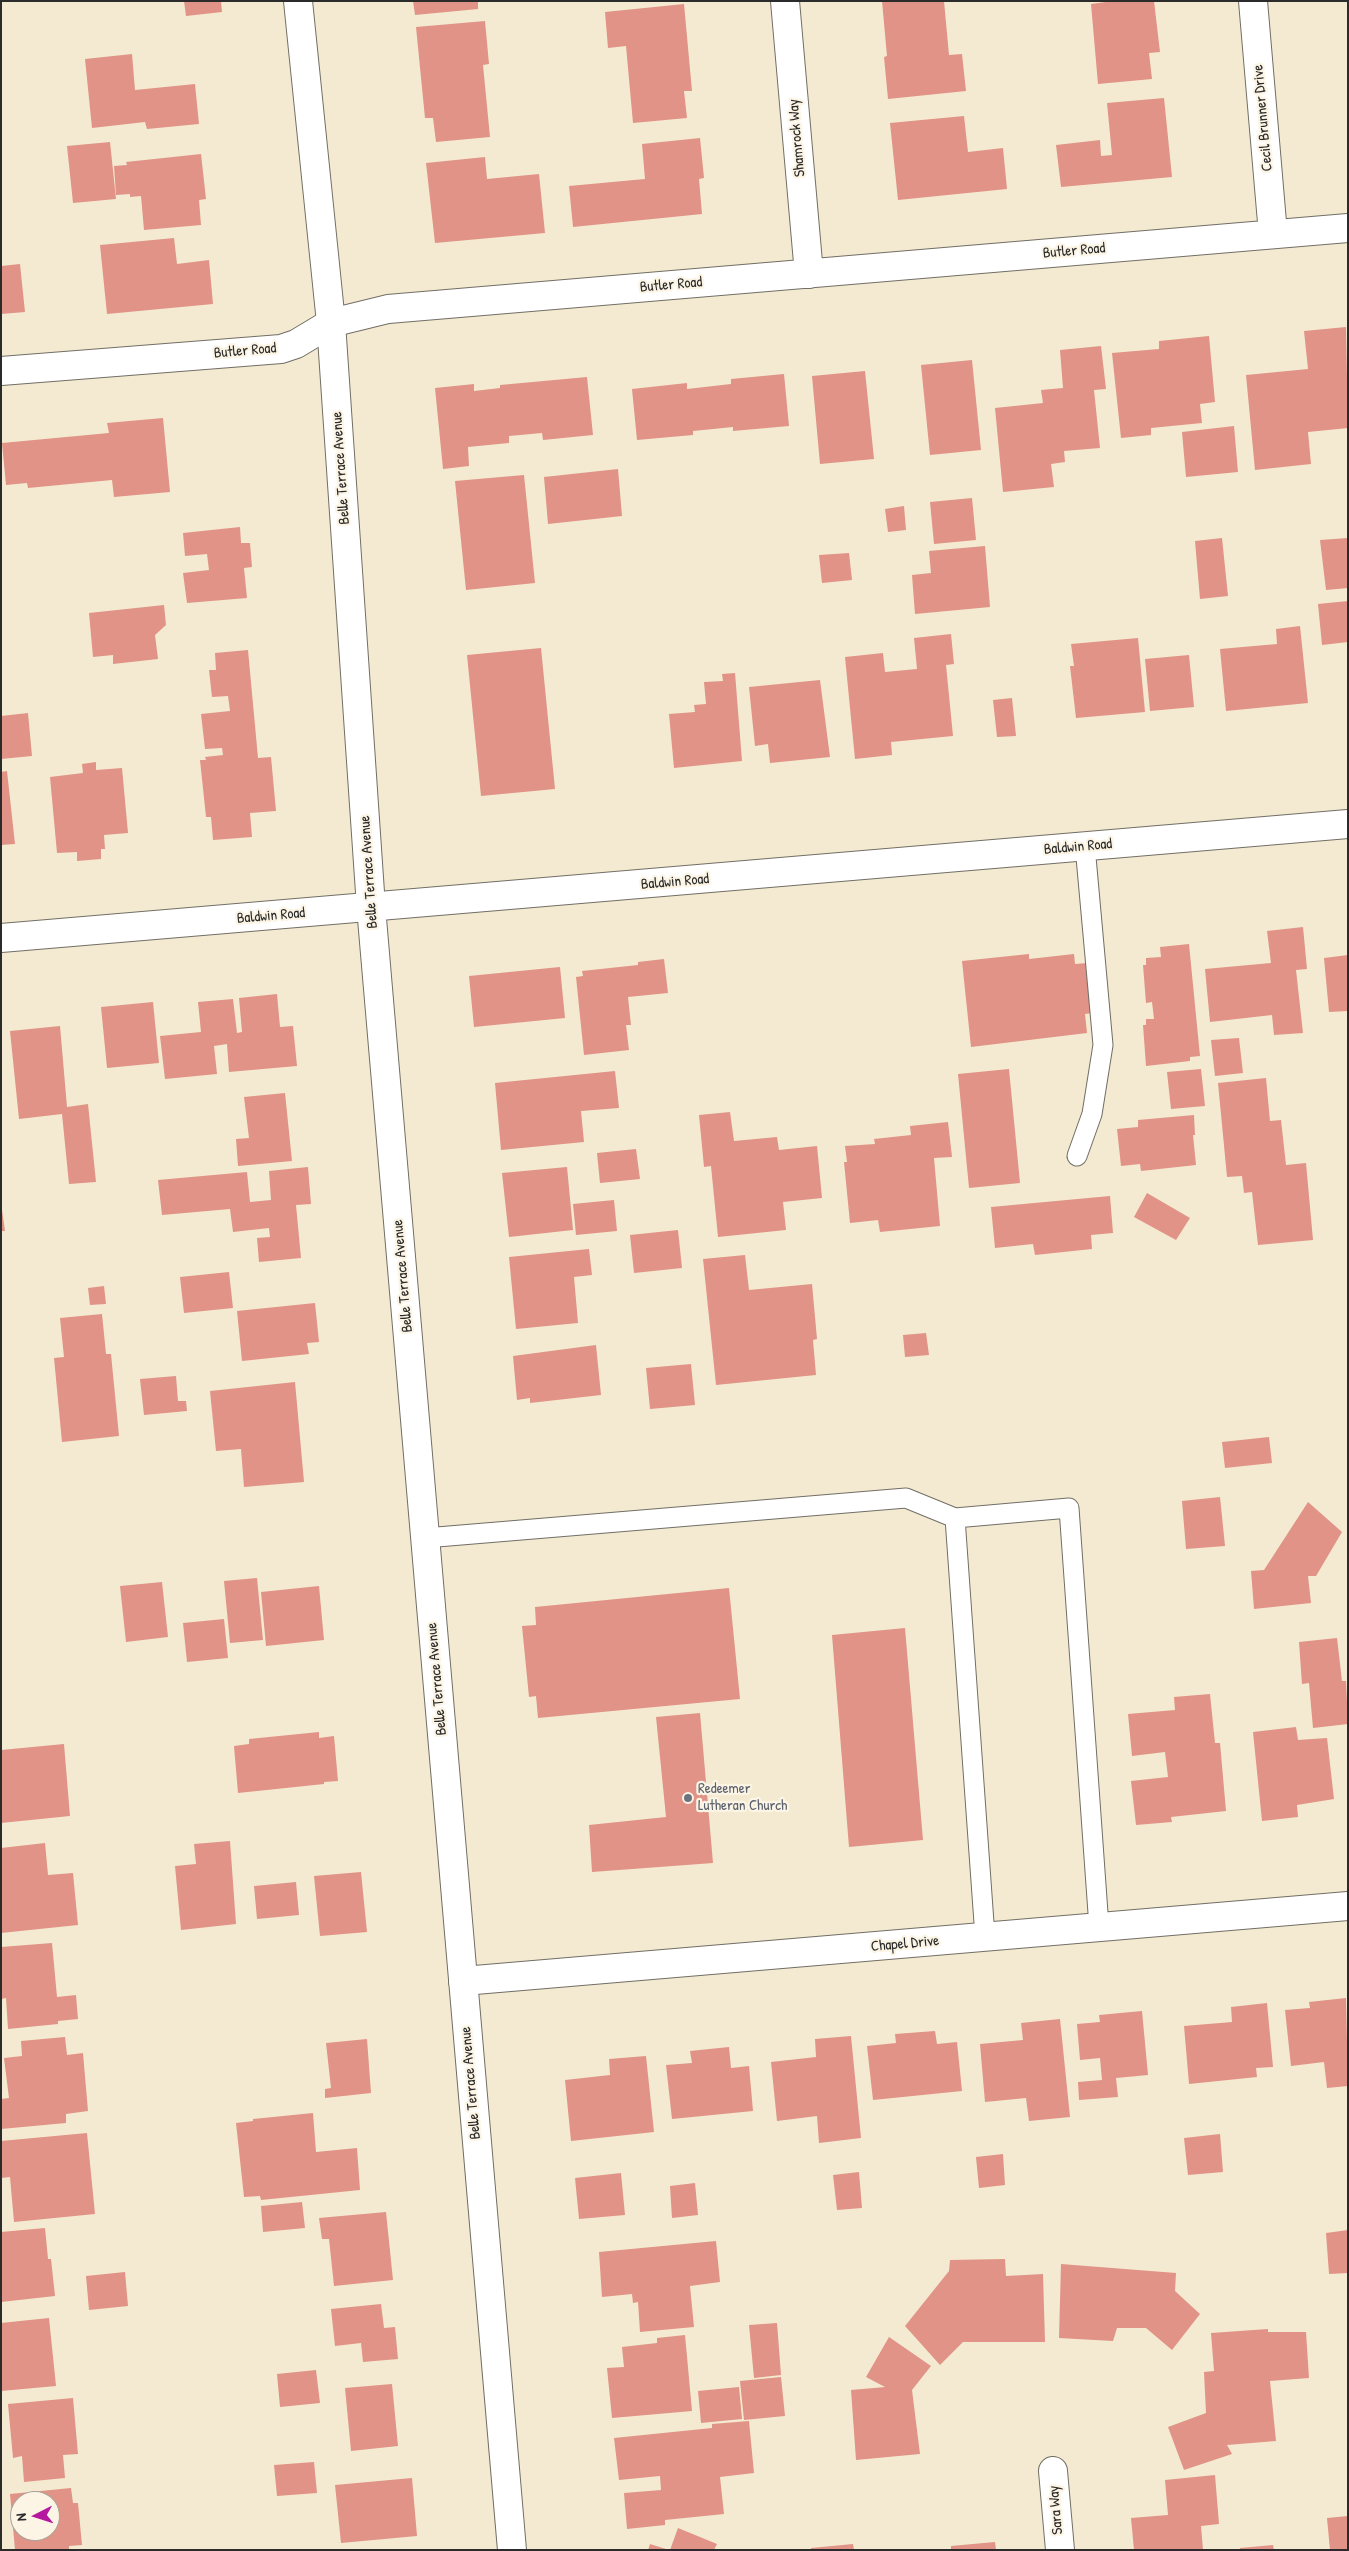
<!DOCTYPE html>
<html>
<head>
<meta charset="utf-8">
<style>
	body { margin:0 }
	#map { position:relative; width:1349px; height:2551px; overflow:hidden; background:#f4ead1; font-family:"Patrick Hand",sans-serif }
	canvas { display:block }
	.frame { position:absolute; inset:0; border:2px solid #2b2b2b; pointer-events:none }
	.north { position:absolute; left:10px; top:2491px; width:50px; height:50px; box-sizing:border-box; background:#fcf5e5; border:1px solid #a8a49b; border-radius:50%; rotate:265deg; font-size:14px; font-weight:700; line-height:20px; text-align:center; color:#2b2b2b }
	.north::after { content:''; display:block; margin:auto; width:18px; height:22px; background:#b5179e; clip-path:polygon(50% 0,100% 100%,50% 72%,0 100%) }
</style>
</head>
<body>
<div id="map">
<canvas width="1349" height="2551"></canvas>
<div class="frame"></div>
<div class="north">N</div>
</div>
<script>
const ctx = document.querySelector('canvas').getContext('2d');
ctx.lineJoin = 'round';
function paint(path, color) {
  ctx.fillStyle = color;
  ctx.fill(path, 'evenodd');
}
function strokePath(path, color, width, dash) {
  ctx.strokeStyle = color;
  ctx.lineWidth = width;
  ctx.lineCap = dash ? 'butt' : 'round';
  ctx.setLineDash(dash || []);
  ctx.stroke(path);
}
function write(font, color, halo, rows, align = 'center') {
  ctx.font = font + ' "Patrick Hand",sans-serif';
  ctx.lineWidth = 4.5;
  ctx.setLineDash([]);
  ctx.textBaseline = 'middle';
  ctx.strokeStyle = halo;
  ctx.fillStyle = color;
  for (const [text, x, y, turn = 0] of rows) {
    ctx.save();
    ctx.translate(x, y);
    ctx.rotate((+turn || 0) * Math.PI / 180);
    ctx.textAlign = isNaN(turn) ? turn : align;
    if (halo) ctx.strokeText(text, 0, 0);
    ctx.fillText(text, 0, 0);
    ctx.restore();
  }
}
paint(new Path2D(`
	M184,1H221L222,12L186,16Z
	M413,1H478V9L415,15Z
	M882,1H944L949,55L962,54L966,91L888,99L884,57L887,56Z
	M1113,1H1154L1160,52L1149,53L1152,79L1098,84L1091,4Z
	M684,4L692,91H684L687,118L633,123L626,46L608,48L605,12Z
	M485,21L489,64L483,65L490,137L436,142L433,118H425L416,27Z
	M132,54L135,90L195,84L199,124L147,129L145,122L92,128L85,59Z
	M1164,98L1172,177L1061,187L1056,145L1100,140L1101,156L1112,155L1107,103Z
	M964,116L968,152L1003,148L1007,189L898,200L890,123Z
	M700,138L704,178L699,179L702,214L573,227L569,186L645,179L642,144Z
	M110,142L116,199L73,203L67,146Z
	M201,154L206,199L199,200L201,225L144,230L141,196L130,197V194L116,195L114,166L127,165L126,162Z
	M485,157L487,179L539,174L545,233L435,243L426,163Z
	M174,238L177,264L209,260L213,304L107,314L100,245Z
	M20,264L25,312L1,314V266Z
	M1346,327L1348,428L1308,432L1311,464L1255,470L1246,375L1308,369L1304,331Z
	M1209,336L1215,402L1200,404L1202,423L1151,428V435L1121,438L1112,353L1159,349V341Z
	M1101,346L1106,389L1094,390L1100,448L1064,451L1065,462L1051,464L1054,487L1003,492L995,408L1043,403L1041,390L1063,388L1060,350Z
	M972,360L981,450L930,455L921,365Z
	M865,371L874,459L820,464L812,376Z
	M784,374L789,426L733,431V427L693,431V435L637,440L632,389L687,383V389L731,384V379Z
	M587,377L593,435L543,440L542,433L509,436V443L468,447L469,466L443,469L435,388L474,384V391L500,388V385Z
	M163,418L170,492L114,497L112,480L28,488L27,483L6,485L2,443L109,433L107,423Z
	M1234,426L1238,472L1186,477L1182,432Z
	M618,469L622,516L548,524L544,477Z
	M524,475L535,583L466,590L455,481Z
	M972,498L976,540L934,544L930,502Z
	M904,506L906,530L888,532L885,509Z
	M240,527L241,543H250L252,567L244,568L247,598L187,603L183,573L209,570L207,554L185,556L183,533Z
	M1222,538L1228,596L1200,599L1195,541Z
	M1348,538V588L1326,590L1320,540Z
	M985,546L990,607L915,614L912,575L931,573L929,551Z
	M849,553L852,580L822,583L819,555Z
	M1348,601V642L1322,645L1318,604Z
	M164,605L166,625L155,635L158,659L113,664V655L93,657L89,613Z
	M1300,626L1308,703L1226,711L1220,649L1277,644L1276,629Z
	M951,634L954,664L946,665L953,736L891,742L892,755L855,759L845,657L883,653L885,672L917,669L914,638Z
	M1138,638L1145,712L1076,718L1070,666H1074L1071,644Z
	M541,648L555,789L481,796L467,655Z
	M248,650L258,758L271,757L276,811L250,813L252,837L213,840L211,817H206L200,760H206L205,757L223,755L222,748L205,749L201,714L230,711L228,696L212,697L209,670H216L215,653Z
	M1189,655L1194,707L1150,711L1145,659Z
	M735,673L742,761L674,768L669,714L695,712L694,705L706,704L704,682L723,681L722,674Z
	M820,680L830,757L770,763L768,744L755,746L749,687Z
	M1012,698L1016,736L997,737L993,700Z
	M28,713L32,756L1,759V716Z
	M96,762V770L122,768L128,833L104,835L105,849H101V859L77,861V852L57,853L50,777L83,773L82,764Z
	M7,771L15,844L1,845V772Z
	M1303,927L1307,969L1296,970L1303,1033L1274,1035L1272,1015L1210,1022L1205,969L1271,963L1267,931Z
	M1189,944L1200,1056L1190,1057V1061L1146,1066L1143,1025H1146V1019H1154L1152,1002L1146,1003L1143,965H1146V958L1161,957L1160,947Z
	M1029,954V959L1074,954L1075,964L1087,963L1092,1013L1085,1014L1087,1033L971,1047L962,961Z
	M1348,955V1011L1329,1012L1324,958Z
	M664,959L668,993L628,997L631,1025H626L629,1050L584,1055L576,977L583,976L582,971L638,965V962Z
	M560,967L565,1018L474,1027L469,976Z
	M277,994L280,1027L293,1026L297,1066L229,1072L227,1044L214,1046L217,1074L165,1079L160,1036L201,1032L198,1002L233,999L237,1033L242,1032L239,998Z
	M153,1002L159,1063L107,1068L101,1007Z
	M60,1026L67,1107L88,1104L96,1182L69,1184L62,1114L19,1119L10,1031Z
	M1239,1038L1243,1073L1215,1076L1211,1040Z
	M1009,1069L1020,1183L969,1188L958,1074Z
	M1201,1069L1205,1106L1171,1109L1167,1072Z
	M615,1071L619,1108L581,1111L584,1142L501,1150L495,1083Z
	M1266,1078L1270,1121L1281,1120L1286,1165L1306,1163L1313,1240L1258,1245L1252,1192L1244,1193L1242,1176L1227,1177L1218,1083Z
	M285,1093L292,1161L238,1166L236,1139L249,1138L244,1097Z
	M730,1112L734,1141L777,1137L779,1150L817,1146L822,1198L783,1202L786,1230L718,1237L711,1166L704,1167L699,1115Z
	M1194,1115L1195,1135H1193L1196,1165L1141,1171L1140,1164L1121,1166L1117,1129L1138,1127V1120Z
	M948,1122L952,1157L934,1158L940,1226L880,1232L878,1220L850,1223L844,1162H847L845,1146L875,1144L874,1139L911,1135L910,1126Z
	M636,1149L640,1179L600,1183L597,1153Z
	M308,1167L311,1204L296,1205L301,1258L259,1262L257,1238L270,1237L269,1228L233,1232L230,1209L162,1215L158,1180L247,1172L250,1202L271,1200L269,1171Z
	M567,1167L573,1230L509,1237L502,1173Z
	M1147,1193L1190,1218L1176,1240L1134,1217Z
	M1110,1196L1113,1233L1091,1235L1092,1249L1035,1255L1033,1244L995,1248L991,1207Z
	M614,1200L617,1231L576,1235L573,1204Z
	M1,1203L5,1231H1Z
	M678,1230L682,1268L634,1273L630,1235Z
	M589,1249L592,1275L574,1277L578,1323L516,1329L509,1257Z
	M745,1255L749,1290L812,1284L817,1339L813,1340L816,1375L716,1385L703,1259Z
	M229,1272L233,1308L184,1313L180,1277Z
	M104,1286L106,1304L90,1305L88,1288Z
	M315,1303L319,1342L307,1343L309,1354L242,1361L237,1311Z
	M102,1314L106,1354H111L119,1436L62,1442L54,1358L64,1357L60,1318Z
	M926,1333L929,1355L905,1357L903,1335Z
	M596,1345L601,1395L530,1403V1398L517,1400L513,1356Z
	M691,1364L695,1405L650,1409L646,1368Z
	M176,1376L178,1401H186L187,1411L144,1415L140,1379Z
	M295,1382L304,1482L244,1487L241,1449L216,1451L210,1391Z
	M1269,1437L1272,1463L1225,1468L1222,1442Z
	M1220,1497L1225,1546L1186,1549L1182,1501Z
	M1308,1502L1342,1532L1316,1576H1308L1311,1603L1254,1609L1251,1571L1264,1570Z
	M257,1578L263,1640L230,1643L224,1581Z
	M162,1582L168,1637L126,1642L120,1586Z
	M319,1586L324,1640L266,1646L261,1592Z
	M729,1588L740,1699L538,1718L536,1696L529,1697L522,1626L536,1625L535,1607Z
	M224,1619L228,1658L187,1662L183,1623Z
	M905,1628L923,1840L849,1847L832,1635Z
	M1337,1638L1342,1681H1346L1348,1724L1313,1728L1309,1683L1302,1684L1299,1642Z
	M1210,1694L1215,1743H1220L1226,1811L1171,1817L1172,1822L1136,1825L1131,1781L1168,1777L1165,1752L1132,1756L1128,1714L1175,1710L1174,1697Z
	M700,1713L713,1863L592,1872L589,1825L666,1817L656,1717Z
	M1296,1727L1298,1740L1327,1738L1334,1799L1297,1805L1298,1817L1262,1821L1253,1732Z
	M319,1732V1738L334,1736L338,1781L324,1782V1784L238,1793L234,1746L249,1744V1739Z
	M64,1744L70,1816L1,1823V1750Z
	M230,1841L236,1924L181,1930L175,1866L196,1864L194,1844Z
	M45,1843L48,1875L73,1873L78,1925L1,1933V1848Z
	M361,1872L367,1932L320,1936L314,1876Z
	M296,1882L299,1915L257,1919L254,1886Z
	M52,1943L57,1997L76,1995L78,2019L58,2021V2024L8,2029L6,1998L1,1999V1947Z
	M1346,1998L1348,2086L1327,2088L1324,2062L1291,2066L1285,2010L1310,2008L1309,2002Z
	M1267,2003L1273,2067L1256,2068L1257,2077L1189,2084L1184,2026L1232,2022L1231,2007Z
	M1142,2011L1148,2075L1116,2078L1118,2097L1079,2100L1078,2082L1102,2080L1100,2058L1080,2060L1077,2024L1100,2022L1099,2015Z
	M1060,2019L1070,2117L1029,2121L1026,2098L985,2102L980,2044L1023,2040L1021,2023Z
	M935,2031L937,2044L957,2042L962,2091L873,2100L867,2046L896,2043L895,2034Z
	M851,2036L861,2138L819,2143L817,2116L777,2121L771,2062L816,2057L815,2039Z
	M65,2037L67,2055L83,2053L88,2111L66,2114V2123L1,2129V2099L9,2098L4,2058L22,2056L21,2041Z
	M367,2039L371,2093L325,2098V2089L331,2088L326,2043Z
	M729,2047L731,2068L749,2066L753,2111L672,2119L666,2065L692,2063L690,2051Z
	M646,2056L654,2132L571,2141L565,2080L610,2075L609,2059Z
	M313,2113L316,2152L357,2148L360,2190L261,2200L260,2196L244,2197L236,2123L253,2121V2119Z
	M87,2133L95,2214L14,2222L10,2177L1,2178V2141Z
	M1220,2134L1223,2172L1188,2175L1184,2138Z
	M1003,2154L1005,2185L979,2188L976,2157Z
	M859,2172L862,2208L837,2210L833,2175Z
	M621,2173L625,2215L579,2219L575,2178Z
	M695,2183L698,2215L672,2218L670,2186Z
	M302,2202L305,2228L263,2232L261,2206Z
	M386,2212L393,2280L334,2286L329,2239H322L319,2218Z
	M45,2228L48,2259H51L55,2296L1,2302V2232Z
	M1348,2230V2273L1329,2274L1326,2233Z
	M716,2241L720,2282L690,2286L694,2327L640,2332L638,2302L633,2303L632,2294L602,2297L599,2252Z
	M1005,2259L1006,2276L1043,2274L1045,2342H963L940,2365L905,2326L949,2271L950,2260Z
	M1061,2264L1176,2273L1175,2291L1200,2314L1172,2350L1146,2328H1117L1113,2341L1059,2338Z
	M125,2272L128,2306L89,2310L86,2276Z
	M381,2304L384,2328L395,2327L398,2359L363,2362L361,2343L335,2346L331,2309Z
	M49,2318L56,2386L1,2391V2323Z
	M777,2323L781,2375L754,2378L749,2325Z
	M1268,2329V2332H1306L1309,2378L1270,2381L1276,2441L1227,2445L1232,2454L1184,2470L1168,2427L1206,2413L1204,2372L1214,2371L1211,2333Z
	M685,2335L692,2411L612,2418L607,2368L624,2367L622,2347L657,2343V2338Z
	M889,2337L931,2366L912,2390L920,2454L856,2460L851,2390L885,2387L866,2377Z
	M316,2370L320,2403L280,2407L277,2374Z
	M781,2377L785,2416L744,2420L740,2381Z
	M392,2384L398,2446L351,2451L345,2388Z
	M739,2387L742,2419L701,2423L698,2391Z
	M73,2398L78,2454L63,2455L65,2478L24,2482L22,2456L13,2458L8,2404Z
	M749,2421L754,2473L720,2477L724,2514L665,2520V2525L627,2529L624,2493L661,2490L660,2476L619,2480L614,2438L712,2428V2424Z
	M314,2462L317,2493L277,2496L274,2465Z
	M1215,2475L1219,2524L1201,2526L1203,2550H1134L1131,2518L1168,2515L1165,2480Z
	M412,2478L417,2536L341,2543L335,2485Z
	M71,2488L73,2503H78L82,2545L69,2546V2550H15L10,2494ZM20,2501H50V2531H20Z
	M1348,2516V2550H1330L1327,2518Z
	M678,2528L717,2544L714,2550H670Z
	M995,2542L996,2550H951V2546Z
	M650,2544L666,2549V2550H648Z
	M853,2544L854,2550H811V2548Z
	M1273,2545L1274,2550H1240V2548Z`), '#e09386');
const lane = new Path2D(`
	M1077,1156L1092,1114L1103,1045L1085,846
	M425,1538L906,1498L955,1518
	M985,1937L955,1518L1069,1508L1099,1927`);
const street = new Path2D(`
	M785,1L809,274
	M1253,1L1273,234
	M1,371L281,349L296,344L331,323L388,309L1348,228
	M1,938L1348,824
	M463,1981L1348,1906
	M1053,2471L1060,2550`);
const secondary = new Path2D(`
	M298,1L331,323L371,907L512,2550`);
strokePath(lane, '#716e65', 21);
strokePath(street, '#716e65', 30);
strokePath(secondary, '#716e65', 30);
strokePath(lane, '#fff', 19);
strokePath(street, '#fff', 28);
strokePath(secondary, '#fff', 28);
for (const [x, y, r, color] of [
	[688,1798,5,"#6b7280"]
]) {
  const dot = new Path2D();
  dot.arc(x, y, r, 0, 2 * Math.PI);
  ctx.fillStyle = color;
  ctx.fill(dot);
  strokePath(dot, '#fcf5e5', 2);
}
write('15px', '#2b2b2b', '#fcf5e5', [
	["Cecil Brunner Drive",1263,118,-95],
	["Shamrock Way",797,138,-95],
	["Butler Road",1074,251,-5],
	["Butler Road",671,285,-5],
	["Butler Road",245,351,-5],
	["Belle Terrace Avenue",341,468,-94],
	["Baldwin Road",1078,847,-5],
	["Belle Terrace Avenue",369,872,-94],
	["Baldwin Road",675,882,-5],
	["Baldwin Road",271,916,-5],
	["Belle Terrace Avenue",403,1276,-95],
	["Belle Terrace Avenue",437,1679,-95],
	["Chapel Drive",905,1944,-5],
	["Belle Terrace Avenue",471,2083,-95],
	["Sara Way",1056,2510,-95]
]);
write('15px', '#5b616d', '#fcf5e5', [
	["Redeemer",698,1789],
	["Lutheran Church",698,1806]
], 'left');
</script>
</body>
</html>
